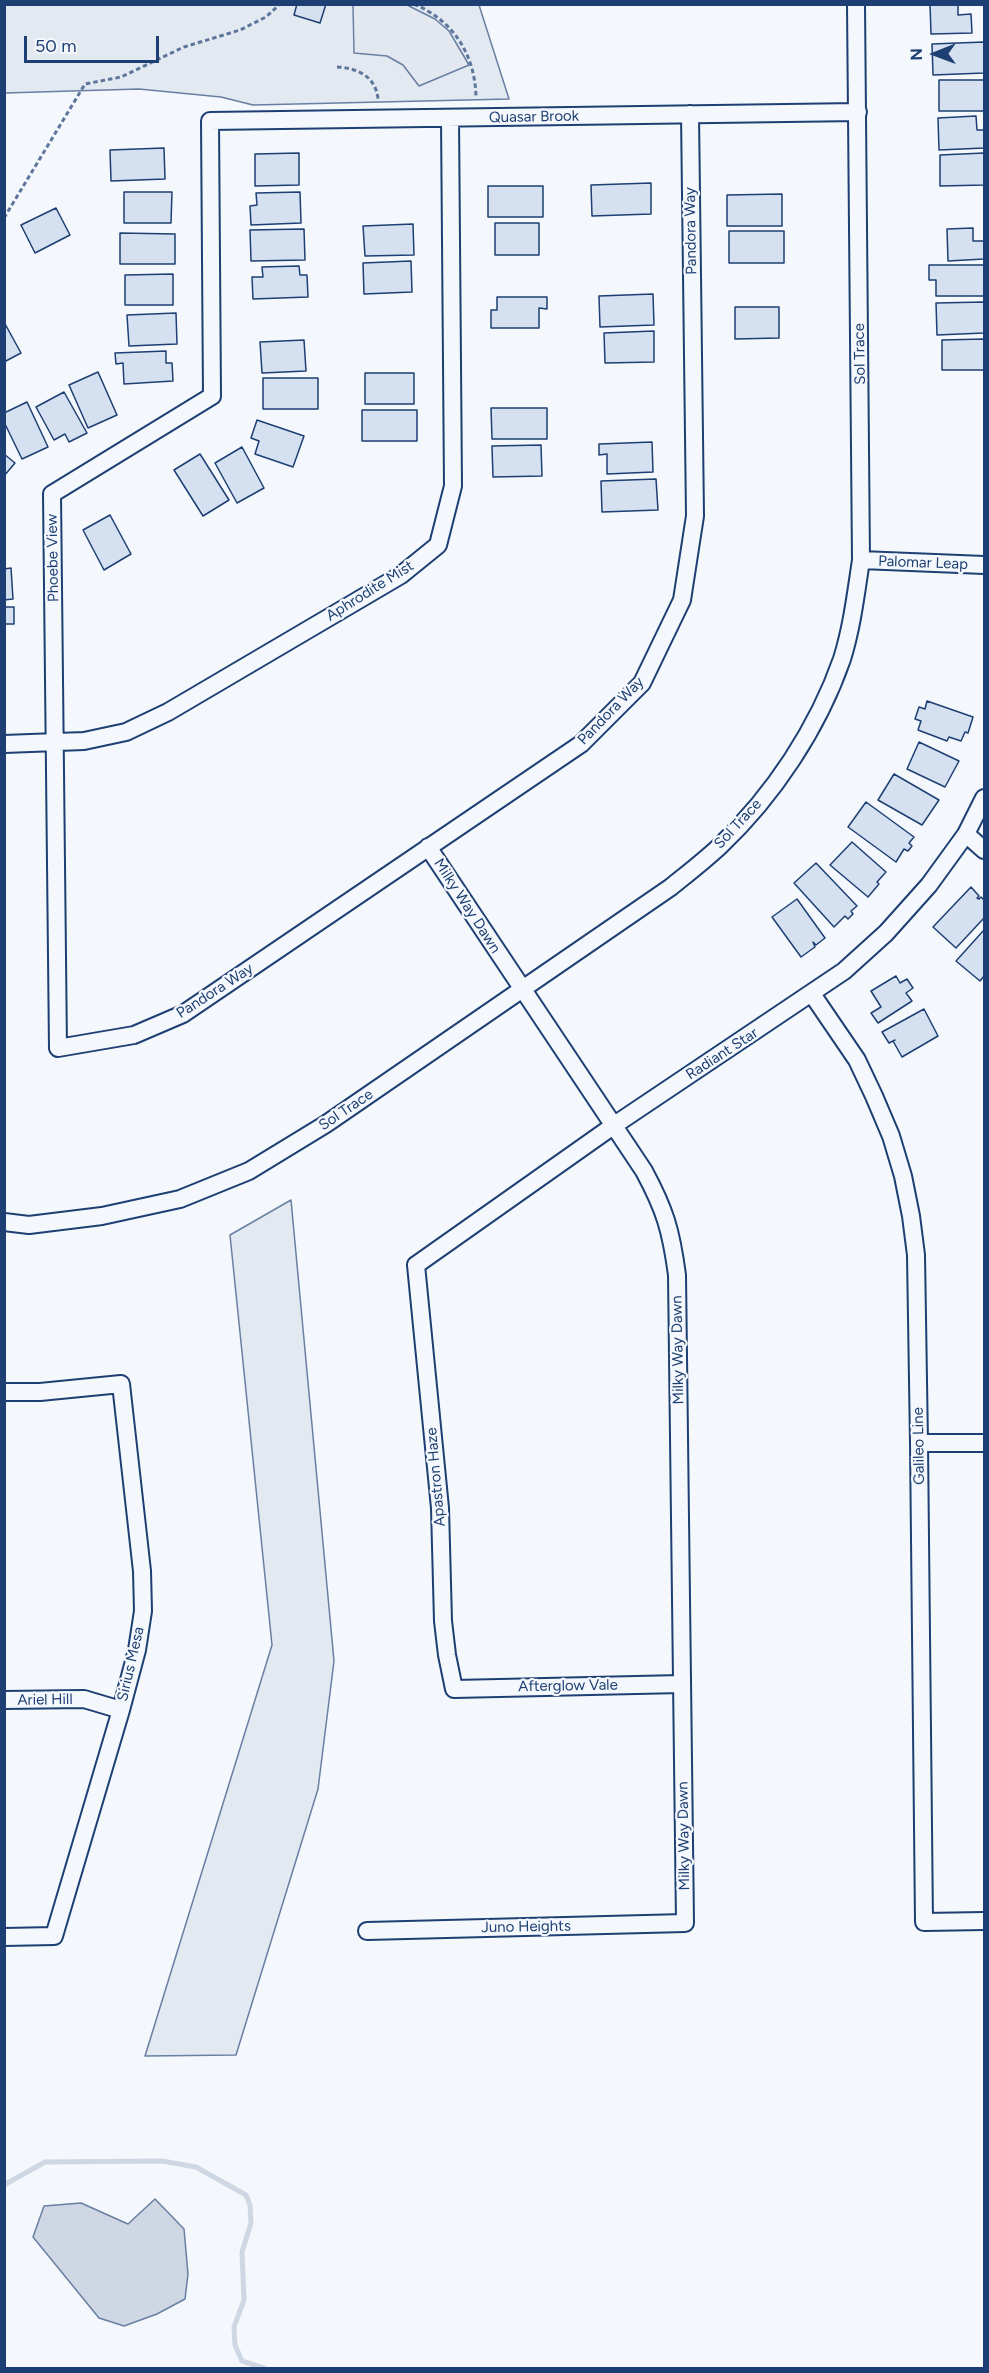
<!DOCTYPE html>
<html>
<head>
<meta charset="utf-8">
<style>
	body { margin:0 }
	#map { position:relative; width:989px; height:2373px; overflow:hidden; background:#f4f7fb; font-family:Figtree,sans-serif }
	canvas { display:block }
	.frame { position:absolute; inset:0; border:6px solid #1d3f73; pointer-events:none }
	.north { position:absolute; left:905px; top:24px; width:60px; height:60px; -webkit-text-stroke:4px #f4f7fb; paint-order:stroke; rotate:269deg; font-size:16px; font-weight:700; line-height:24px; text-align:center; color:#1d3f73 }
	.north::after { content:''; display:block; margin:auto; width:21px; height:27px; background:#1d3f73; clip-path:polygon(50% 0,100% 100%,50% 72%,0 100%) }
	.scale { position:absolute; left:24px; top:36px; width:135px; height:27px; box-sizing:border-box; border:3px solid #1d3f73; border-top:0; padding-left:8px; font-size:18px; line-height:21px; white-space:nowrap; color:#1d3f73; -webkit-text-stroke:4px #f4f7fb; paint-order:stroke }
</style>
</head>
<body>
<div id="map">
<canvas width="989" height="2373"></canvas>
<div class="frame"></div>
<div class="north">N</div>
<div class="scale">50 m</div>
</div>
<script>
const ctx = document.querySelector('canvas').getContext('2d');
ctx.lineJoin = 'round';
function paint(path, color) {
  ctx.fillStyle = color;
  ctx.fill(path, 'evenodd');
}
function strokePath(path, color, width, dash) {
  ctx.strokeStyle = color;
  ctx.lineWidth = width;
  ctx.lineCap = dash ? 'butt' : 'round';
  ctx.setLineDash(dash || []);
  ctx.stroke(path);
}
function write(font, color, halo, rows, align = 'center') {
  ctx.font = font + ' Figtree,sans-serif';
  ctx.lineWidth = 4.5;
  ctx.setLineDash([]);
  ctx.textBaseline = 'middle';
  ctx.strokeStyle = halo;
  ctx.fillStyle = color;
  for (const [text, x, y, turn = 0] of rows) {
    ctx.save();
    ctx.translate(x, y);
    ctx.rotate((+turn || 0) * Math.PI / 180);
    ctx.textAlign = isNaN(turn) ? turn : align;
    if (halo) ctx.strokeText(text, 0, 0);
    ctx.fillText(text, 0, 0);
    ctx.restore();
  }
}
const green = new Path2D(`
	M4,5H479L509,99L253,105L221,97L139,89L5,93Z
	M291,1200L334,1661L318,1789L236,2055L145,2056L272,1645L230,1235Z`);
paint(green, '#e3e9f0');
strokePath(green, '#687fa3', 1.5);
const parking = new Path2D(`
	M405,4L435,19L449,31L469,65L419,86L403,65L387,56L354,53L353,5Z`);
paint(parking, '#e3e8f0');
strokePath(parking, '#687fa3', 1.5);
const water = new Path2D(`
	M155,2199L184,2229L188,2274L185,2299L157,2314L124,2326L99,2318L33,2237L44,2206L81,2203L128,2224Z`);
paint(water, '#cfd7e4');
strokePath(water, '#687fa3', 1.5);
strokePath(new Path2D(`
	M4,2185L45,2162L162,2161L196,2167L246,2195L250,2205L251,2223L242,2252L244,2300L234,2327L235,2345L242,2361L264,2368`), '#cfd7e4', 5);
const building = new Path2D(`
	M297,4H326L320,23L294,15Z
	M930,4H958V15L971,14L972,33L931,34Z
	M984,42V73L933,75L932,44Z
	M939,80H984V111H939Z
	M976,116L977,130H984V148L939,150L938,118Z
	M164,148L165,179L111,181L110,150Z
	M299,153V185L255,186V154Z
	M984,153V185L940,186V155Z
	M651,183V214L592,216L591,185Z
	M488,186H543V217H488Z
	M124,192H172L171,223H124Z
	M300,192L301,223L251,225L250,206L257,205L256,193Z
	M782,194V226H727V195Z
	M56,208L70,235L35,253L21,225Z
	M495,223H539V255H495Z
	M413,224L414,255L365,256L363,226Z
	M973,228V241H984V259L948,261L947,229Z
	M304,229L305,260L251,261L250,230Z
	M729,231H784V263H729Z
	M120,233L175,234V264H120Z
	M411,261L412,292L364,294L363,263Z
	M929,265H984V296H936V280H929Z
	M299,266L300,275H307L308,297L253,299L252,277H263L262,267Z
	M173,274V305H125V275Z
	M653,294L654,325L600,327L599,296Z
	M497,297H547V309L539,308V328H491V310H497Z
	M984,302V333L937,335L936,303Z
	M735,307H779V338L735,339Z
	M176,313L177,344L129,346L127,315Z
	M4,322L21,353L4,362Z
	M654,331V362L605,363L604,333Z
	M984,339V370H942V340Z
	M304,340L306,371L262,373L260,342Z
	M166,351V363H172L173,381L124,384L123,363L116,364L115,353Z
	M98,372L117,415L88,428L69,385Z
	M365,373H414V404H365Z
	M263,378H318V409H263Z
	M64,392L87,433L69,442L65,434L54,440L36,407Z
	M27,402L48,447L22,459L4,422V413Z
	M491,408H547V439H492Z
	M362,410H417V441H362Z
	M257,420L304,436L293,467L255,454L259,441L251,438Z
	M652,442L653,472L607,474V454L599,455V444Z
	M541,445L542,476L493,477L492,446Z
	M242,447L264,488L237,503L215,463Z
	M4,454L15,463L4,476Z
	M200,454L229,500L203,516L174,470Z
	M656,479L658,510L602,512L601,481Z
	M110,515L131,554L104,570L83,530Z
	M11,568L13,599L4,600V569Z
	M4,607H14V624H4Z
	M927,701L973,717L968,733L965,732L961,741L949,737L947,741L918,730L921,721L915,719L919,707L925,709Z
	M919,742L959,761L945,787L907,769Z
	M894,774L939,800L922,825L878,800Z
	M866,802L914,837L909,843L912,846L908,851L904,849L896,862L848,827Z
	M852,842L886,872L877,882L879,884L868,897L830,865Z
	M816,863L857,906L851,911L853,914L848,919L845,916L834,927L794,883Z
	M971,887L979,896L977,898L979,899L981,897L984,900V918L956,948L933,927Z
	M797,899L825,938L816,945L813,942L815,947L801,957L772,917Z
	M984,930V976L980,981L956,961Z
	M896,976L900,983L907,979L913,988L906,993L912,1001L878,1023L871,1013L881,1007L871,991Z
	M924,1009L938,1036L902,1057L893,1041L895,1040L889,1043L882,1032Z`);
paint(building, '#d5e0f0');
strokePath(building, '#1d3f73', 1.5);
const minor = new Path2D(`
	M690,114L695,516L682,600L642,683L581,744L183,1014L134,1035L58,1048L52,494L212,396L210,121C426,118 642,115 858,112
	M861,560L984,565
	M4,744L84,741L126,732L168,712L401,575L438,545L453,486L450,118
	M966,834L984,850
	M812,994L857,1060L874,1096L891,1136L903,1176L911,1216L916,1255L919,1443L924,1922L984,1921
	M4,1222L29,1225L102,1216L180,1199L249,1171L326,1124L671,887C687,874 704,861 720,846C773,796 818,728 842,659C852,627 856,593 861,560L856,4
	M4,1392H40L121,1384L142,1571L143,1611L137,1650L121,1710L54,1936L4,1937
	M919,1443H984
	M682,1684L454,1689L447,1655L443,1621L440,1508L416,1265L613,1126L844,971L886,933L929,885L966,834L984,798
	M4,1700L84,1699L121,1710
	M367,1931L685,1923L677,1275C671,1230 665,1210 644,1171L428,847`);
strokePath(minor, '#1d3f73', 20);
strokePath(new Path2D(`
	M414,4C454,21 475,55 476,97
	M337,67C358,68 376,77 378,99
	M4,218L85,84L121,77L184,47L240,30L266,17L280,4`), '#5e769c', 3, [4.5, 3]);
strokePath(minor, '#f4f7fb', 16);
write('15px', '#1d3f73', '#f4f7fb', [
	["Quasar Brook",534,117,-1],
	["Pandora Way",691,231,-91],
	["Sol Trace",860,354,-91],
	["Phoebe View",53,558,-91],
	["Palomar Leap",923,563,2],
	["Aphrodite Mist",370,591,-32],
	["Pandora Way",611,711,-46],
	["Sol Trace",738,824,-47],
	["Milky Way Dawn",467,906,57],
	["Pandora Way",215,991,-33],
	["Radiant Star",722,1054,-33],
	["Sol Trace",346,1110,-34],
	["Milky Way Dawn",678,1350,-91],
	["Galileo Line",919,1446,-91],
	["Apastron Haze",436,1477,-95],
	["Sirius Mesa",131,1664,-77],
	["Afterglow Vale",568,1686,-1],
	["Ariel Hill",45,1700,-1],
	["Milky Way Dawn",684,1836,-91],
	["Juno Heights",526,1927,-1]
]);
</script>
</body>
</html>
